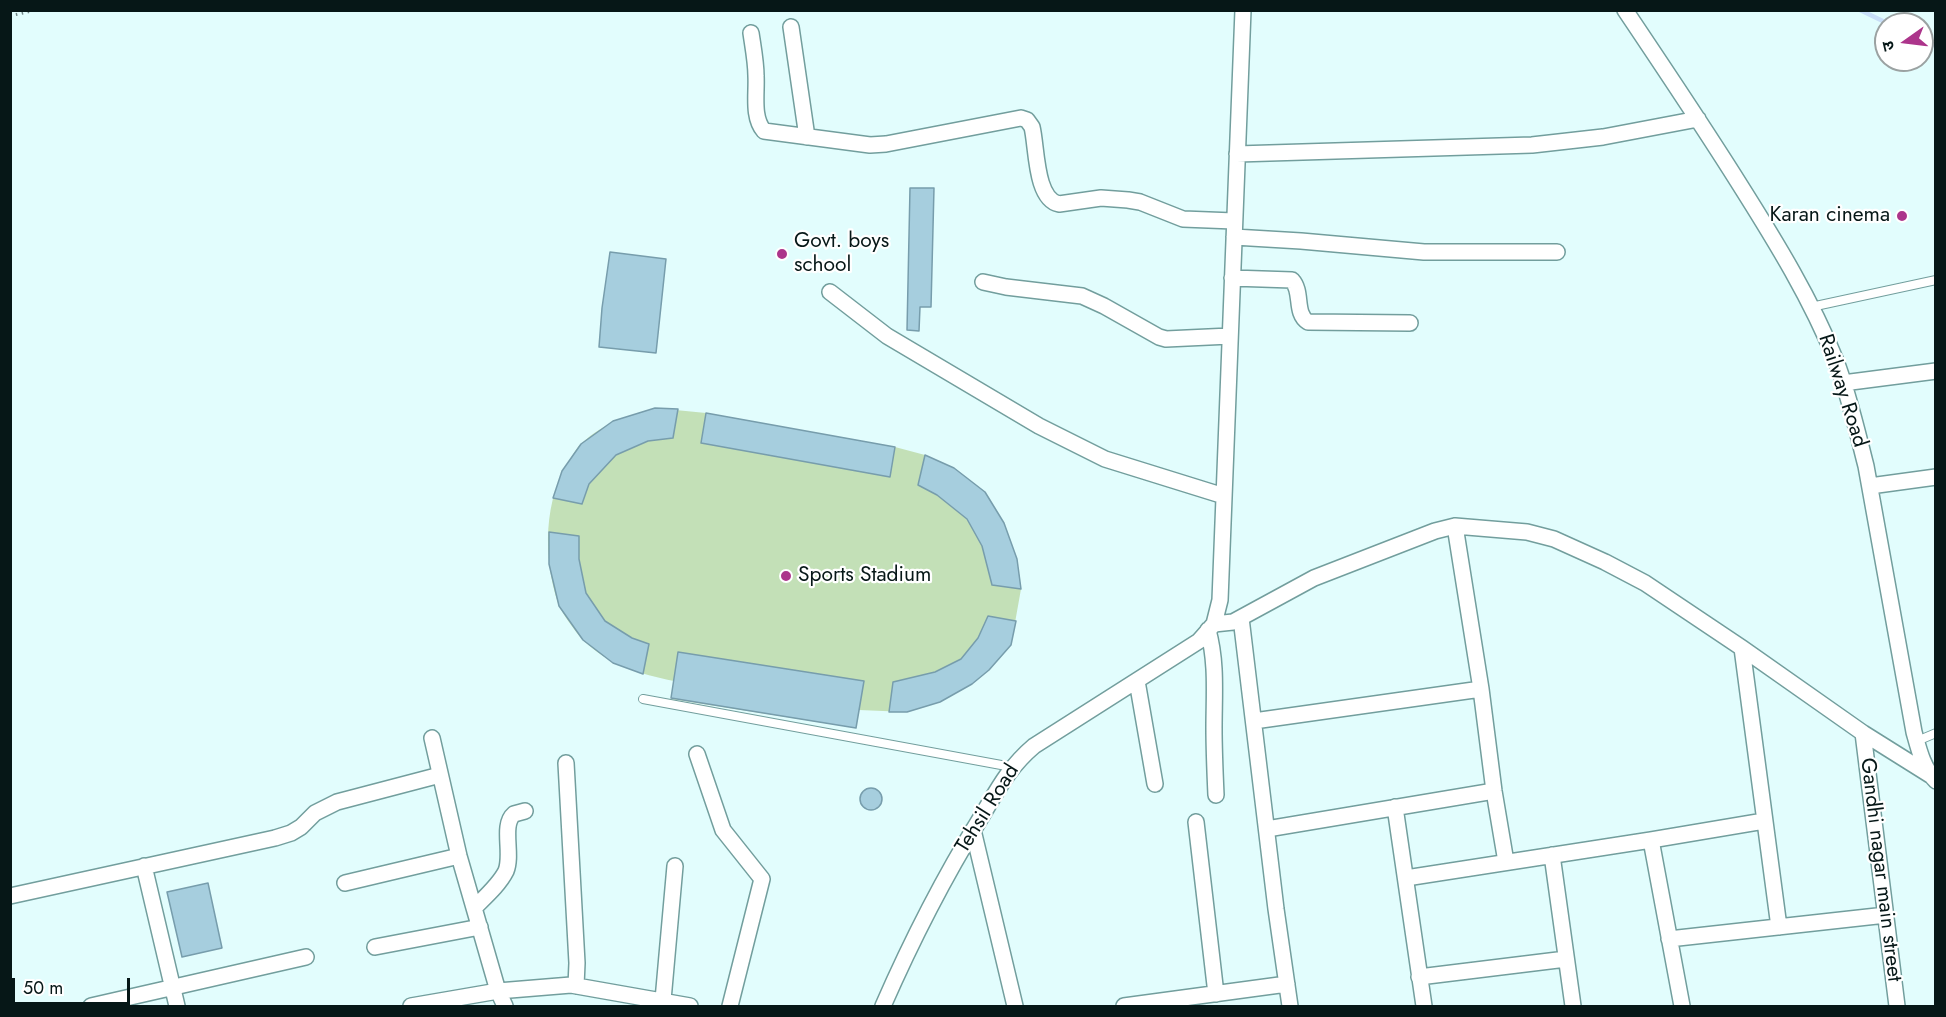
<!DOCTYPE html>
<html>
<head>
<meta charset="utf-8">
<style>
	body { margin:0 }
	#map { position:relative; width:1946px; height:1017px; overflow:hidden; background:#e2fdfd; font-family:Jost,"Noto Sans Devanagari",sans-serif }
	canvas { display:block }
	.frame { position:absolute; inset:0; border:12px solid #061717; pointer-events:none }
	.north { position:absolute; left:1874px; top:12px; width:60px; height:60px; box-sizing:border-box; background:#fff; border:2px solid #9ba2a2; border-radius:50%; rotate:256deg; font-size:16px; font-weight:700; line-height:24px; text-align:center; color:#061717 }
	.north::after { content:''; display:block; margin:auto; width:21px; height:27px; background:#ac358b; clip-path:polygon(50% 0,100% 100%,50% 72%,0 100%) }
	.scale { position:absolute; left:12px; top:978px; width:118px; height:27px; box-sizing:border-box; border:3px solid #061717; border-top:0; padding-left:8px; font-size:18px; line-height:21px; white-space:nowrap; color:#061717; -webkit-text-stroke:4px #fff; paint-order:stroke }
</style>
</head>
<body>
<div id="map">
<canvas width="1946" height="1017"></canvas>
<div class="frame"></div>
<div class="north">उ</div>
<div class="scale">50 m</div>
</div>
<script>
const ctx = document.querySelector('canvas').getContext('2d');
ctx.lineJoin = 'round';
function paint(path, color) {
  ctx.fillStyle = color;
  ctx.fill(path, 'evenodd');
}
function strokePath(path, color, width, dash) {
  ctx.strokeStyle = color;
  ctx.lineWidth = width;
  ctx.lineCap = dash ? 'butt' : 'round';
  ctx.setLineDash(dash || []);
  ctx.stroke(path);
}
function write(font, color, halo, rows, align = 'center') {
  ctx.font = font + ' Jost,sans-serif';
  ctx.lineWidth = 4.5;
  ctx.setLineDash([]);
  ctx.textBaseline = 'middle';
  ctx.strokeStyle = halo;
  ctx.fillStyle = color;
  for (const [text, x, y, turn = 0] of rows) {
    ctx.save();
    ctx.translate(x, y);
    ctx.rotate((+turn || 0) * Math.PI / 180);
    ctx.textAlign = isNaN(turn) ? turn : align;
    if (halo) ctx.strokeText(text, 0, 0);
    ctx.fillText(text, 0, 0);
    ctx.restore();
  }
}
paint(new Path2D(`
	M655,408L706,413L895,447L925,455L954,468L985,492L1004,523L1017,559L1021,589L1011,645L989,670L972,684L940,702L907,712L859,710L856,728L671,699L674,681C640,674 609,665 584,641C577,634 561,612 558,603C543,557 543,499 571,458C574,453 577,447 582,443C604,423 626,417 655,408Z`), '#c3e0b7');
strokePath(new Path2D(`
	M1860,10L1889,24
	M1922,40L1936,46`), '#c8def8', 4.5);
const building = new Path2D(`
	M910,188H934L931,307H920L919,331L907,330Z
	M610,252L666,259L656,353L599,347L602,308Z
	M655,408L678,409L673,438L648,441L616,455L589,484L582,504L553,498L562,471L581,444L613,421Z
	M706,413L895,447L890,477L701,443Z
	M925,455L954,468L985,492L1004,523L1017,559L1021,589L992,585L982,546L967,519L937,495L918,485Z
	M549,532L579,536V559L586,593L605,621L632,638L649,644L643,674L613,663L583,640L559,606L549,564Z
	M988,616L1016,621L1011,645L989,670L972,684L940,702L907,712H889L893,682L935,672L961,659L978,638Z
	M678,652L864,681L856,728L671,698Z
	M860 799a11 11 0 1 1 22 0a11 11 0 1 1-22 0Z
	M208,883L222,948L182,957L167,892Z`);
paint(building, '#a6cede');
strokePath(building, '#779dac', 1.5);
const service = new Path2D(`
	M1811,307L1936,280
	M643,699L1012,767
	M1917,741L1936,733`);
const minor = new Path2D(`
	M1625,10C1664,68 1703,126 1740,185C1776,242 1811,299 1836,361C1849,395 1857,431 1866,466L1914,732C1919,750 1923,768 1936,781
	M791,27L807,137
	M751,33C753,47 756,62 756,76C757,94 752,117 764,131L870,145L886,144L1021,118L1027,120L1032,127C1037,147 1035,199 1059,204L1101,198L1128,200L1140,202L1183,219L1234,221
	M1237,154L1532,145L1603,137L1698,119
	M1234,237L1301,241L1424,252H1557
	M1232,278L1292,280C1303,292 1294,313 1308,322L1410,323
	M983,282L1006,287L1082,296L1104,306L1159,337L1166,339L1230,336
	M830,292L887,336L1039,426L1105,459L1224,496
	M1843,383L1936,371
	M1870,486L1936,477
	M1455,526L1481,689L1494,791L1506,862
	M1241,618L1276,909L1290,1006
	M1214,624L1233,622L1314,578L1435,531L1455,526L1527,532L1554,539L1605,562L1645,583L1742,648L1863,733L1930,775
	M1208,630C1217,663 1214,694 1214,728C1214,751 1215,773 1216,795
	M1742,648L1779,927
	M1137,681L1155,784
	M1254,721L1481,689
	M1863,733L1897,1006
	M432,738L459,856L498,991L505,1006
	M697,754L723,830L762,879L730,1006
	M566,763L577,963L576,986
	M1395,807L1424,1006
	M1196,822L1216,994
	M1267,829L1494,791
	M973,830L1015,1006
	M1651,840L1682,1006
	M1552,855L1573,1006
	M144,866L177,1006
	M1406,878L1651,840L1764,821
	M345,883L459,856
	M10,896L275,838L291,833L301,827L315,813L337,802L440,775
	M474,908C485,897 499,885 506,871C513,854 501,825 514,814L525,811
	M1669,939L1886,915
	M375,947L480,927
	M1419,977L1566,959
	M663,1000L675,866
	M91,1006L306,957
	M411,1006L498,991L571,985L690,1006
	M883,1006C911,942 943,879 980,819C997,791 1008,768 1034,746L1199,641L1214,624L1220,600L1243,10
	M1124,1006L1287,984`);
strokePath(service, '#729e9d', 10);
strokePath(minor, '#729e9d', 18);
strokePath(new Path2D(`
	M10,16L36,10`), '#708686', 3, [1.5, 4.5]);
strokePath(service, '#fff', 8);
strokePath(minor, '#fff', 15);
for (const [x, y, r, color] of [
	[1902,216,6,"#ac358b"],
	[782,254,6,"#ac358b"],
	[786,576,6,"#ac358b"]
]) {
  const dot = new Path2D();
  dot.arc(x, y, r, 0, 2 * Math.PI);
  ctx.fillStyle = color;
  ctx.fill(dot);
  strokePath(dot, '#fff', 2);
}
write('21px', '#061717', '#fff', [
	["Karan cinema",1890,216,"right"],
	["Govt. boys",794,242],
	["school",794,266],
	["Sports Stadium",798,576]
], 'left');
write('21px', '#061717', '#fff', [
	["Railway Road",1842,391,72],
	["Tehsil Road",988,809,-58],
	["Gandhi nagar main street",1880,870,83]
]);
</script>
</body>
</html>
